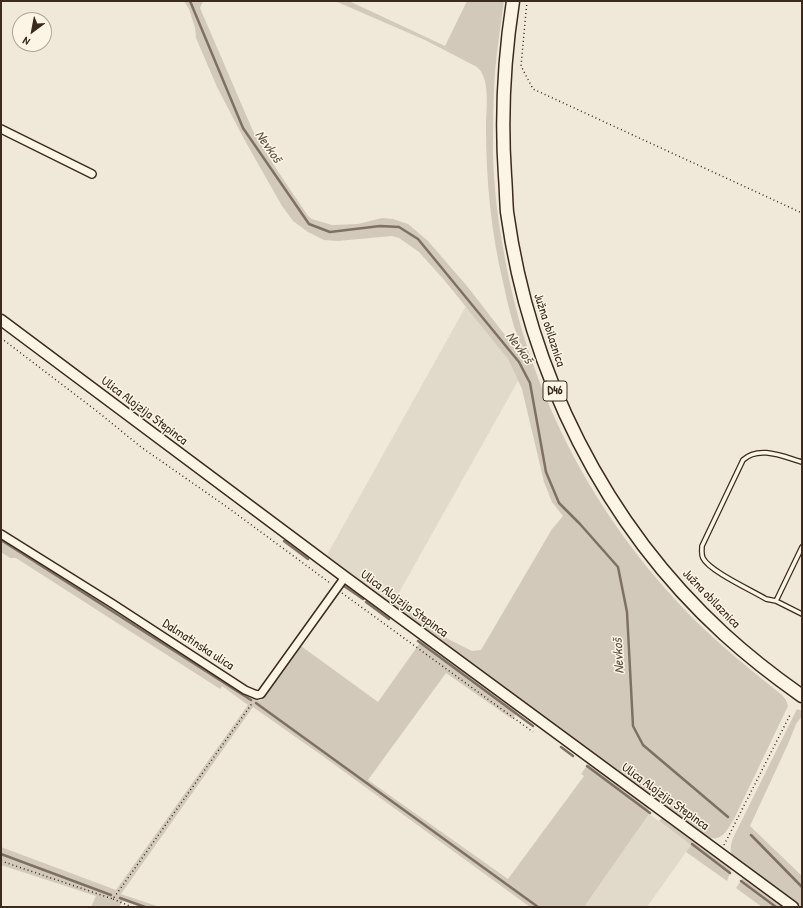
<!DOCTYPE html>
<html>
<head>
<meta charset="utf-8">
<style>
	body { margin:0 }
	#map { position:relative; width:803px; height:908px; overflow:hidden; background:#f0e9d9; font-family:"Patrick Hand",sans-serif }
	canvas { display:block }
	.frame { position:absolute; inset:0; border:2px solid #3b2a1e; pointer-events:none }
	.north { position:absolute; left:12px; top:12px; width:40px; height:40px; box-sizing:border-box; background:#fcf5e5; border:1px solid #afa495; border-radius:50%; rotate:212deg; font-size:11px; font-weight:700; line-height:16px; text-align:center; color:#3b2a1e }
	.north::after { content:''; display:block; margin:auto; width:14px; height:18px; background:#3b2a1e; clip-path:polygon(50% 0,100% 100%,50% 72%,0 100%) }
</style>
</head>
<body>
<div id="map">
<canvas width="803" height="908"></canvas>
<div class="frame"></div>
<div class="north">N</div>
</div>
<script>
const ctx = document.querySelector('canvas').getContext('2d');
ctx.lineJoin = 'round';
function paint(path, color) {
  ctx.fillStyle = color;
  ctx.fill(path, 'evenodd');
}
function strokePath(path, color, width, dash) {
  ctx.strokeStyle = color;
  ctx.lineWidth = width;
  ctx.lineCap = dash ? 'butt' : 'round';
  ctx.setLineDash(dash || []);
  ctx.stroke(path);
}
function write(font, color, halo, rows, align = 'center') {
  ctx.font = font + ' "Patrick Hand",sans-serif';
  ctx.lineWidth = 3;
  ctx.setLineDash([]);
  ctx.textBaseline = 'middle';
  ctx.strokeStyle = halo;
  ctx.fillStyle = color;
  for (const [text, x, y, turn = 0] of rows) {
    ctx.save();
    ctx.translate(x, y);
    ctx.rotate((+turn || 0) * Math.PI / 180);
    ctx.textAlign = isNaN(turn) ? turn : align;
    if (halo) ctx.strokeText(text, 0, 0);
    ctx.fillText(text, 0, 0);
    ctx.restore();
  }
}
paint(new Path2D(`
	M466,306L508,359L518,381L392,605L327,555Z
	M649,814L691,845L647,907H584Z`), '#e1d9c9');
paint(new Path2D(`
	M184,1H203L200,8L253,131L275,167L308,216L312,219L332,225L358,224L382,218L393,219L408,224L428,241L467,286L518,352H521C522,342 515,332 513,323C509,310 506,296 503,282C491,232 486,179 486,128C486,110 491,79 477,67L425,40L335,1H349L445,46L467,1H504C501,24 497,48 495,72C493,99 493,127 493,155C494,188 498,221 504,253C529,397 599,527 703,628C728,652 755,673 782,695L786,700L788,706L734,819C726,832 720,845 704,835L392,605L397,599L420,619L448,639L472,651L481,650L552,529L563,516L552,502L544,482L522,389L508,359L445,281L419,252L399,238L392,236L338,241L324,240L308,232L293,221L282,206L244,139L217,87L196,38L195,28L189,9Z
	M1,538L219,678L220,675L260,701L301,646L378,702L422,640L519,710L512,719L446,673L368,780L508,879L584,776L581,774L588,764H589L648,806L649,814L584,907H530L324,757L253,707L121,894L160,907H140L123,901L119,907H91L96,896L1,865V847L116,890L248,705L222,686L220,689L16,558H10L1,552Z
	M797,709L802,711V716L796,724L788,744L750,826L802,876V907L733,857C729,850 731,845 733,838Z
	M662,818H665L732,867L727,881L686,852L691,845L659,821Z
	M744,876L786,907H762L736,888Z`), '#d2c9ba');
strokePath(new Path2D(`
	M190,1L243,128L309,224L330,232L380,226L399,227L418,239L519,362L530,383L546,472L559,503L580,524L618,567L627,612L633,726L643,745L728,817
	M1,540L251,700
	M284,541L308,559
	M344,586L363,599
	M366,602L389,619
	M418,641L533,726
	M256,703L538,907
	M561,747L573,756
	M587,766L650,813
	M751,835L802,887
	M692,844L730,873
	M1,854L111,895
	M741,881L776,907
	M120,898L145,907`), '#7e7163', 2.5);
const service = new Path2D(`
	M802,547L776,601L802,614
	M776,601L766,599C753,591 709,571 703,558C701,554 702,550 702,546L743,460C759,445 784,457 802,462`);
const minor = new Path2D(`
	M1,129L92,174
	M1,534L113,604L245,690L257,695L261,694L345,577`);
const secondary = new Path2D(`
	M1,320L345,577L793,907`);
const primary = new Path2D(`
	M513,1C504,59 501,118 505,176C506,188 506,200 507,212C529,372 604,524 724,634C748,656 775,677 802,696`);
strokePath(service, '#3b2a1e', 6);
strokePath(minor, '#3b2a1e', 10);
strokePath(secondary, '#3b2a1e', 13);
strokePath(primary, '#3b2a1e', 15);
strokePath(new Path2D(`
	M527,1L521,66L533,89L802,213
	M1,338L98,412L141,447L227,507L330,583
	M342,593L533,732
	M724,845L790,715
	M1,861L113,899L253,702
	M113,899L132,907`), '#3b2a1e', 1.5, [1, 3]);
strokePath(service, '#fcf5e5', 3.5);
strokePath(minor, '#fcf5e5', 7);
strokePath(secondary, '#fcf5e5', 10);
strokePath(primary, '#fcf5e5', 12);
for (const [x, y, w] of [
	[555,391,24]
]) {
  const box = new Path2D();
  box.roundRect(x - w / 2, y - 10, w, 20, 3);
  ctx.fillStyle = '#fcf5e5';
  ctx.fill(box);
  strokePath(box, '#3b2a1e', 1);
}
write('bold 12px', '#3b2a1e', null, [
	["D46",555,391]
]);
write('13px', '#3b2a1e', '#fcf5e5', [
	["Južna obilaznica",549,330,72],
	["Ulica Alojzija Stepinca",144,411,37],
	["Južna obilaznica",711,599,46],
	["Ulica Alojzija Stepinca",404,604,36],
	["Dalmatinska ulica",198,645,33],
	["Ulica Alojzija Stepinca",665,797,36]
]);
write('italic 14px', '#625346', '#fcf5e5', [
	["Nevkoš",268,147,55],
	["Nevkoš",519,348,54],
	["Nevkoš",619,656,-93]
]);
</script>
</body>
</html>
